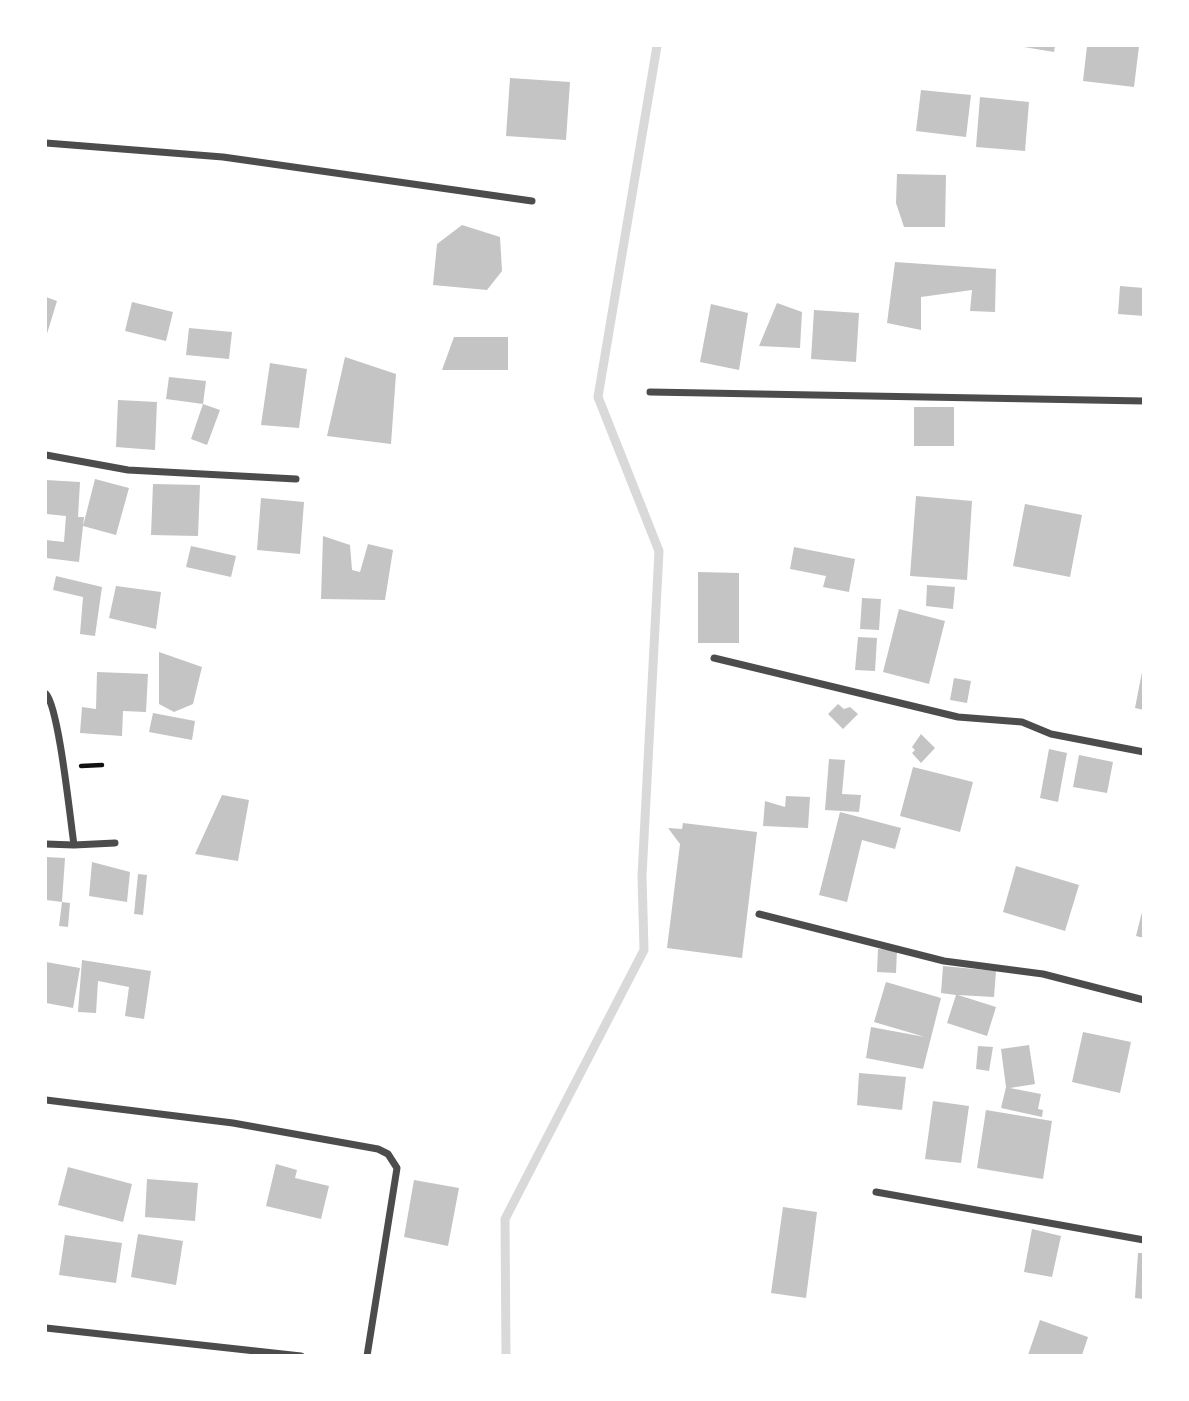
<!DOCTYPE html>
<html>
<head>
<meta charset="utf-8">
<style>
	body { margin:0 }
	#map { position:relative; width:1189px; height:1401px; overflow:hidden; background:#fff; font-family:"Work Sans",sans-serif }
	canvas { display:block }
	.frame { position:absolute; inset:0; border:47px solid #fff; pointer-events:none }
</style>
</head>
<body>
<div id="map">
<canvas width="1189" height="1401"></canvas>
<div class="frame"></div>
</div>
<script>
const ctx = document.querySelector('canvas').getContext('2d');
ctx.lineJoin = 'round';
function strokePath(path, color, width, dash) {
  ctx.strokeStyle = color;
  ctx.lineWidth = width;
  ctx.lineCap = dash ? 'butt' : 'round';
  ctx.setLineDash(dash || []);
  ctx.stroke(path);
}
function paint(path, color) {
  ctx.fillStyle = color;
  ctx.fill(path, 'evenodd');
}
strokePath(new Path2D(`
	M506,1356L505,1219L644,950L642,876L659,551L598,397L657,46`), '#d9d9d9', 9);
paint(new Path2D(`
	M1018,46H1055L1054,52Z
	M1087,46H1139L1134,87L1083,81Z
	M510,78L570,82L566,140L506,136Z
	M921,90L971,95L966,137L916,131Z
	M980,97L1029,102L1025,151L976,147Z
	M897,174L946,175L945,227H904L896,203Z
	M462,225L500,237L502,271L487,290L433,285L437,244Z
	M895,262L996,269L995,312L970,311L972,290L921,297V330L887,323Z
	M1120,286L1144,288V316L1118,314Z
	M46,297L57,301L46,337Z
	M132,302L173,312L166,341L125,331Z
	M777,303L802,312L800,348L759,346Z
	M711,304L748,313L739,370L700,362Z
	M814,310L859,313L856,362L811,359Z
	M189,328L232,332L229,359L186,355Z
	M454,337H508V370H442Z
	M345,357L396,374L391,444L327,436Z
	M270,363L307,369L299,428L261,425Z
	M169,377L206,381L203,404L166,399Z
	M118,400L157,402L155,450L116,447Z
	M203,404L220,410L207,445L191,439Z
	M914,407H954V446H914Z
	M95,479L129,488L116,535L83,526L79,562L46,558V540L64,542L66,516L46,514V480L80,482L78,517H84L83,526Z
	M153,484L200,485L198,536L151,535Z
	M916,496L972,501L967,580L910,576Z
	M261,498L304,502L300,554L257,550Z
	M1025,504L1082,515L1070,577L1013,566Z
	M323,536L350,545L352,570L360,572L368,544L393,550L385,600L321,599Z
	M191,546L236,556L231,577L186,567Z
	M794,547L855,559L849,592L823,587L826,576L790,569Z
	M698,572L739,573V643H698Z
	M56,576L102,587L95,636L80,634L83,597L53,590Z
	M927,585L955,587L953,609L926,606Z
	M116,586L161,592L156,629L109,618Z
	M862,598L881,599L879,630L860,629Z
	M899,609L945,621L929,684L883,672Z
	M858,637L877,638L875,671L855,670Z
	M159,652L202,667L193,704L174,712L159,704Z
	M97,672L148,674L146,712L123,711L122,736L80,733L82,707L96,709Z
	M1142,672H1144V710L1135,708Z
	M954,678L971,681L967,703L950,700Z
	M838,704L844,709L850,707L858,714L843,729L828,714Z
	M153,713L195,721L192,740L149,732Z
	M921,734L935,748L921,763L912,753L915,750L912,747Z
	M1049,749L1067,753L1058,802L1040,798Z
	M1079,755L1113,762L1107,793L1073,787Z
	M829,759L845,760L842,794L861,795L859,812L825,810Z
	M913,767L973,782L960,832L900,816Z
	M222,795L249,800L238,861L195,854Z
	M786,796L810,797L808,828L763,826L765,801L785,807Z
	M840,812L901,828L895,849L862,840L847,902L819,895Z
	M683,823L757,832L742,958L667,948L680,844L668,828L682,829Z
	M46,857L65,858L62,902L46,900Z
	M92,862L130,872L127,902L89,896Z
	M1016,866L1079,885L1065,931L1003,912Z
	M138,874L147,875L143,915L134,914Z
	M62,902L70,903L68,927L59,926Z
	M1143,908H1144V938L1136,936Z
	M878,949L897,950L896,973L877,972Z
	M82,960L151,971L144,1019L125,1016L129,987L98,981L96,1013L78,1012Z
	M46,962L80,968L73,1008L46,1003Z
	M943,966L996,971L994,997L958,995L996,1007L987,1036L947,1023L956,995L941,993Z
	M886,982L941,998L923,1069L866,1058L871,1027L925,1037L874,1022Z
	M1083,1032L1131,1042L1120,1093L1072,1082Z
	M1029,1045L1035,1084L1010,1088L1041,1094L1038,1109L1043,1110L1042,1117L1001,1108L1006,1087L1001,1049Z
	M978,1046L993,1047L989,1071L976,1069Z
	M859,1073L906,1077L902,1110L857,1105Z
	M933,1101L969,1106L961,1163L925,1159Z
	M986,1110L1052,1121L1043,1179L977,1168Z
	M276,1164L297,1170L295,1178L329,1186L321,1219L266,1206Z
	M68,1167L132,1184L123,1222L58,1205Z
	M147,1179L198,1183L195,1221L145,1217Z
	M414,1180L459,1188L448,1246L404,1237Z
	M783,1207L817,1212L806,1298L771,1293Z
	M1032,1229L1061,1236L1052,1277L1024,1272Z
	M138,1234L183,1241L176,1285L131,1277Z
	M65,1235L122,1243L116,1283L59,1275Z
	M1138,1253H1144V1299L1135,1298Z
	M1040,1320L1088,1337L1082,1355H1028Z`), '#c4c4c4');
strokePath(new Path2D(`
	M81,766L102,765`), '#111', 4.5);
strokePath(new Path2D(`
	M46,143L223,157L532,201
	M650,392L1144,401
	M46,455L128,470L296,479
	M714,658L958,717L1022,722L1051,734L1144,752
	M46,694C59,708 70,818 74,845L115,843
	M46,844L74,845
	M759,914L944,961L1043,974L1144,1000
	M46,1100L233,1123L378,1149L388,1154L397,1168L367,1356
	M876,1192L1144,1240
	M46,1328L301,1356`), '#4c4c4c', 7);
</script>
</body>
</html>
